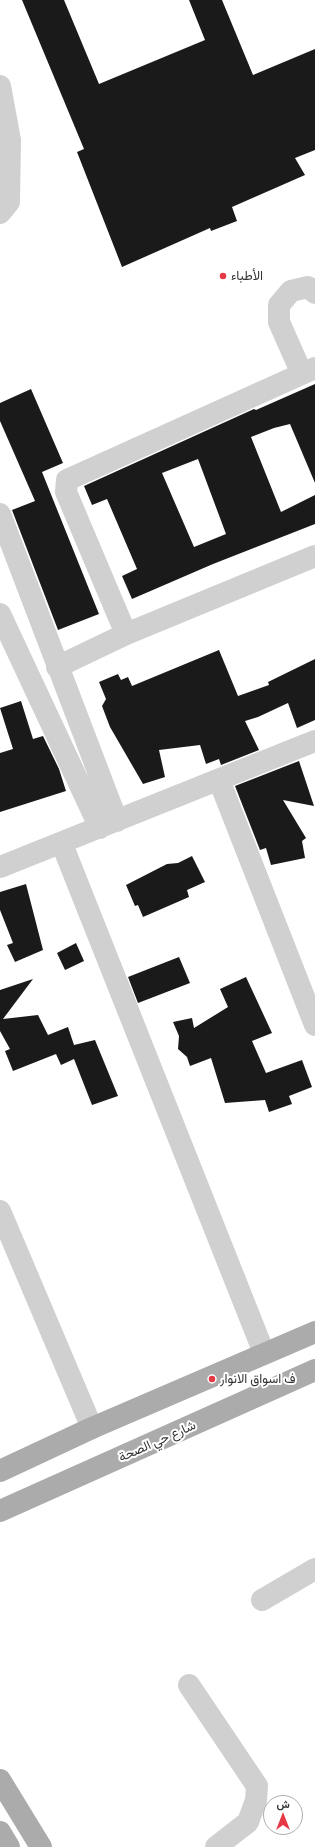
<!DOCTYPE html>
<html>
<head>
<meta charset="utf-8">
<style>
	body { margin:0 }
	#map { position:relative; width:315px; height:1847px; overflow:hidden; background:#fff; font-family:"Exo 2",Vazirmatn,sans-serif }
	canvas { display:block }
	.north { position:absolute; left:263px; top:1795px; width:40px; height:40px; box-sizing:border-box; background:#fff; border:1px solid #adadad; border-radius:50%; rotate:0deg; font-size:11px; font-weight:700; line-height:16px; text-align:center; color:#333 }
	.north::after { content:''; display:block; margin:auto; width:14px; height:18px; background:#e63946; clip-path:polygon(50% 0,100% 100%,50% 72%,0 100%) }
</style>
</head>
<body>
<div id="map">
<canvas width="315" height="1847"></canvas>
<div class="north">ش</div>
</div>
<script>
const ctx = document.querySelector('canvas').getContext('2d');
ctx.lineJoin = 'round';
function paint(path, color) {
  ctx.fillStyle = color;
  ctx.fill(path, 'evenodd');
}
function strokePath(path, color, width, dash) {
  ctx.strokeStyle = color;
  ctx.lineWidth = width;
  ctx.lineCap = dash ? 'butt' : 'round';
  ctx.setLineDash(dash || []);
  ctx.stroke(path);
}
function write(font, color, halo, rows, align = 'center') {
  ctx.font = font + ' "Exo 2",Vazirmatn,sans-serif';
  ctx.lineWidth = 4;
  ctx.setLineDash([]);
  ctx.textBaseline = 'middle';
  ctx.strokeStyle = halo;
  ctx.fillStyle = color;
  for (const [text, x, y, turn = 0] of rows) {
    ctx.save();
    ctx.translate(x, y);
    ctx.rotate((+turn || 0) * Math.PI / 180);
    ctx.textAlign = isNaN(turn) ? turn : align;
    if (halo) ctx.strokeText(text, 0, 0);
    ctx.fillText(text, 0, 0);
    ctx.restore();
  }
}
paint(new Path2D(`
	M22,0H64L99,84L205,40L189,0H222L253,75L315,49V150L295,158L305,175L232,207L237,221L211,231L210,228L122,267L77,152L84,149Z
	M315,384V483L290,424L274,428L251,437L281,512L315,495V524L213,564L132,599L122,576L137,569L107,499L92,505L84,486L254,409L256,410ZM198,459L226,534L194,547L162,473Z
	M31,389L63,463L42,472L99,614L58,630L12,510L35,501L0,421V403Z
	M219,650L238,696L269,685L268,682L315,659V720L297,728L288,703L258,717L245,721L259,750L221,765L219,759L206,764L200,745L159,750L165,777L143,784L110,727L102,706L106,699L99,682L118,674L121,680L128,677L132,686Z
	M21,701L33,739L43,736L59,769L66,791L0,812V753L13,749L0,708Z
	M299,761L314,806L283,800L306,838L302,841L305,858L271,865L266,848L260,850L235,786Z
	M192,856L205,882L187,890L189,897L143,917L138,905L135,906L126,885L167,864L178,863Z
	M26,884L43,950L15,962L7,945L13,943L0,910V892Z
	M76,943L84,961L65,970L57,953Z
	M179,957L190,983L138,1003L128,977Z
	M246,977L272,1033L252,1041L266,1073L302,1060L312,1087L289,1096L292,1104L269,1112L265,1100L225,1103L211,1058L190,1066L187,1057L178,1049L179,1036L173,1022L192,1018L194,1028L228,1007L220,989Z
	M33,979L3,1019L38,1015L48,1035L68,1027L74,1045L95,1040L118,1096L92,1105L74,1059L61,1065L56,1054L13,1071L5,1051L10,1049L0,1031V990Z`), '#1a1a1a');
strokePath(new Path2D(`
	M0,86L10,140L9,202L0,213
	M302,374L279,322V305L291,291L308,287L315,293
	M0,514L117,821
	M0,614L100,828
	M126,634L66,492L67,480L315,368
	M57,667L126,634L315,556
	M219,780L315,1025
	M62,844L264,1353
	M0,867L315,741
	M0,1211L92,1428
	M262,1600L315,1569
	M189,1685L257,1786L256,1800L248,1822L216,1847`), '#d0d0d0', 22);
strokePath(new Path2D(`
	M0,1471L92,1428L315,1332
	M0,1511L315,1370
	M0,1780L41,1847
	M0,1832L9,1847`), '#ababab', 22);
for (const [x, y, r, color] of [
	[223,276,4,"#e63946"],
	[212,1379,4,"#e63946"]
]) {
  const dot = new Path2D();
  dot.arc(x, y, r, 0, 2 * Math.PI);
  ctx.fillStyle = color;
  ctx.fill(dot);
  strokePath(dot, '#fff', 1.5);
}
write('13px', '#333', '#fff', [
	["الأطباء",231,276],
	["ف اسواق الانوار",220,1379]
], 'left');
write('13px', '#333', '#fff', [
	["شارع حي الصحة",157,1441,-24]
]);
</script>
</body>
</html>
